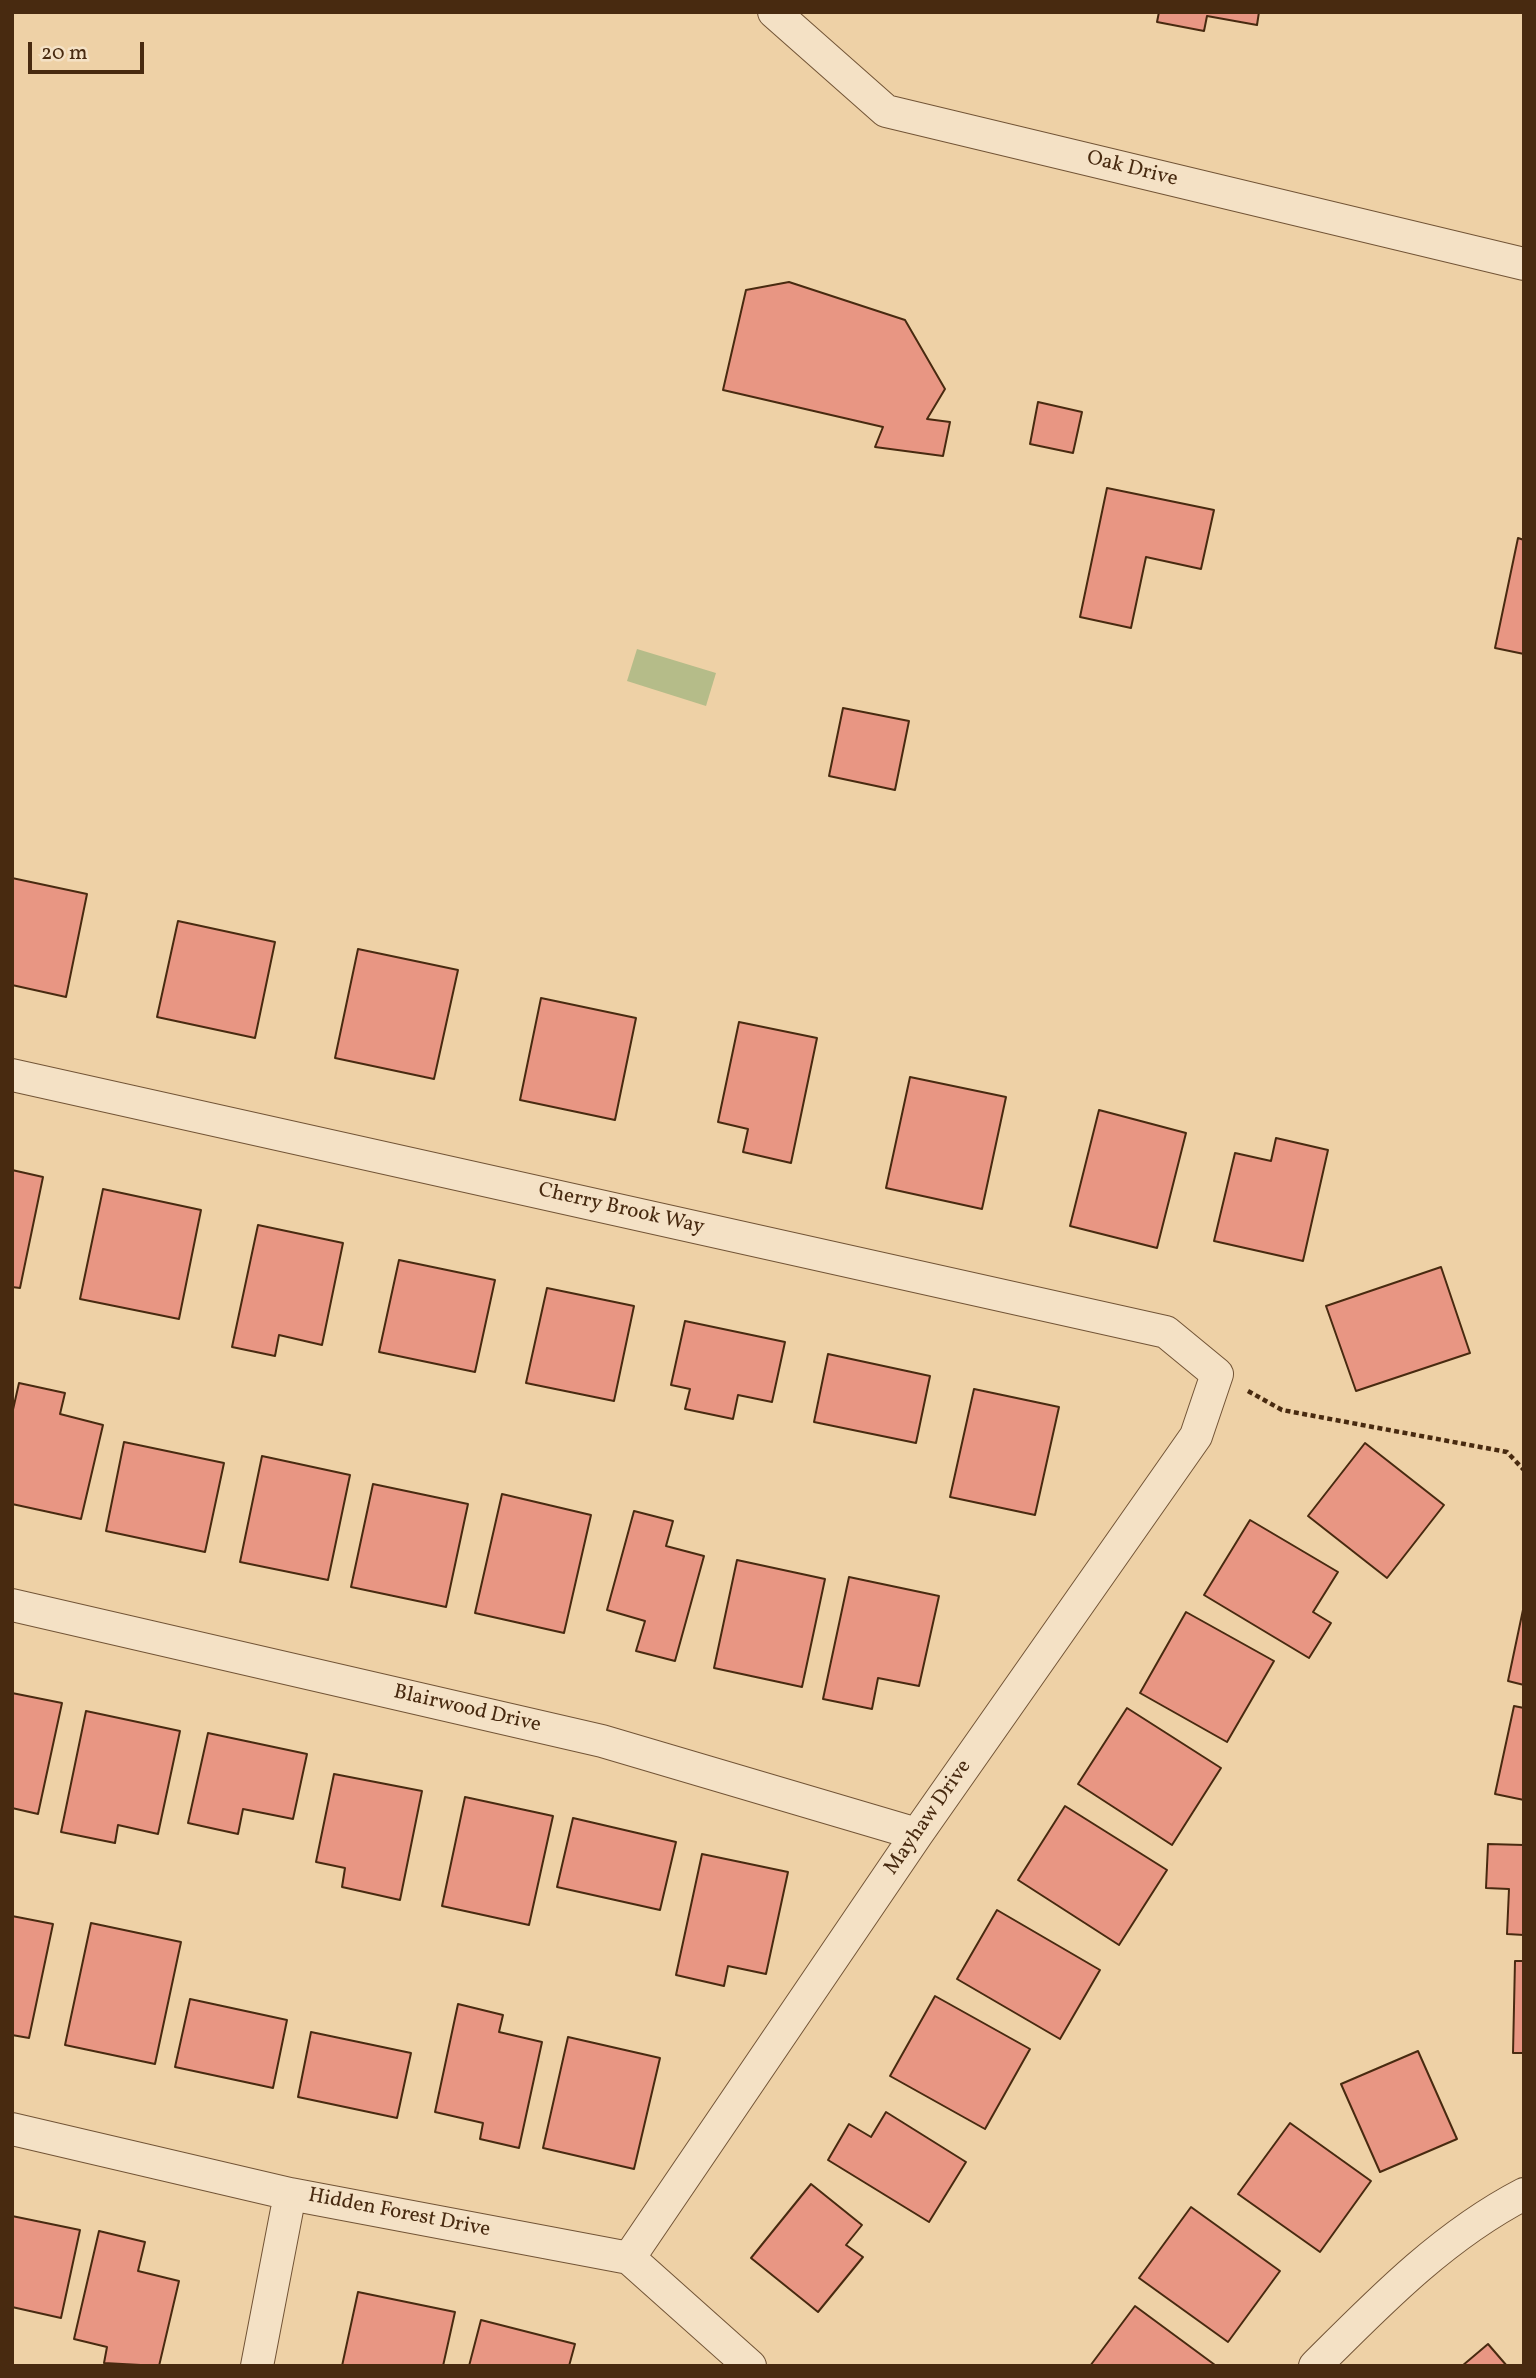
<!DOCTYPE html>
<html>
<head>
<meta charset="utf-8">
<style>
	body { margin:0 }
	#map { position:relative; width:1536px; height:2378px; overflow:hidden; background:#eed1a6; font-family:Vollkorn,serif }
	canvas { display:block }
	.frame { position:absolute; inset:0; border:14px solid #482a10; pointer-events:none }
	.scale { position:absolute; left:28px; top:42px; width:116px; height:32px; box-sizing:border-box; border:4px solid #482a10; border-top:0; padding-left:9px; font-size:21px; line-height:24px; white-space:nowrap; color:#482a10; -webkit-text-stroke:5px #f4e1c5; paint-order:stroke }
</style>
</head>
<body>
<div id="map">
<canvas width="1536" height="2378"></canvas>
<div class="frame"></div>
<div class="scale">20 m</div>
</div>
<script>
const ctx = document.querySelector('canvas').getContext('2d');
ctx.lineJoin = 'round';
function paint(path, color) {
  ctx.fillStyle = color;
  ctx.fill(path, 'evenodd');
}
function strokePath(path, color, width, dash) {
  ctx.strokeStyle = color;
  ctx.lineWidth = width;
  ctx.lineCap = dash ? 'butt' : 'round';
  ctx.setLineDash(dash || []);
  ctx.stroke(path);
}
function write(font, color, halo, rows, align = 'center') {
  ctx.font = font + ' Vollkorn,serif';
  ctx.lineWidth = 5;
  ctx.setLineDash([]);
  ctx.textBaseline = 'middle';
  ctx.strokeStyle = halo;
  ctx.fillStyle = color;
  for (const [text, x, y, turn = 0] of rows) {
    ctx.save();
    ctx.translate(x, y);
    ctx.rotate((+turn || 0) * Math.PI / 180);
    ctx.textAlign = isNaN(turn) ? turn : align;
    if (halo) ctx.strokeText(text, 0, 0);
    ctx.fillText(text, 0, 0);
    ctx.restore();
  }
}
paint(new Path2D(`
	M637,649L716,673L706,706L627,681Z`), '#b5bc89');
const building = new Path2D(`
	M1159,12H1259L1257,25L1207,16L1204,31L1157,22Z
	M789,282L905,320L945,389L927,419L950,422L943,456L875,447L883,427L723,390L746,290Z
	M1038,402L1082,412L1073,453L1030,444Z
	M1107,488L1214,510L1201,569L1146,557L1131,628L1080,617Z
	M1518,538L1524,540V654L1495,648Z
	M843,708L909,721L895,790L829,776Z
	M12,878L87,894L66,997L12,985Z
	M178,921L275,942L255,1038L157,1017Z
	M358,949L458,970L434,1079L335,1058Z
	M541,998L636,1018L615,1120L520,1100Z
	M739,1022L817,1038L791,1163L743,1152L748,1129L718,1122Z
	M910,1077L1006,1097L982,1209L886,1188Z
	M1099,1110L1186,1133L1157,1248L1070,1226Z
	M1276,1138L1328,1150L1303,1261L1214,1241L1235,1153L1271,1161Z
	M12,1170L43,1177L20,1288L12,1287Z
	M103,1189L201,1210L179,1319L80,1299Z
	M258,1225L343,1243L322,1345L279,1335L275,1356L232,1347Z
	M399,1260L495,1280L475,1372L379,1352Z
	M1441,1267L1470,1353L1356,1391L1326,1306Z
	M547,1288L634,1306L614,1401L526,1383Z
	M685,1321L785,1342L772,1402L738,1395L733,1419L685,1409L690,1389L671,1385Z
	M828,1354L930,1376L916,1443L814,1422Z
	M19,1383L65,1393L60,1414L103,1425L81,1519L12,1504V1414Z
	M974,1389L1059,1407L1035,1515L950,1497Z
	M124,1442L224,1463L205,1552L106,1531Z
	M1365,1443L1444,1505L1387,1578L1308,1516Z
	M262,1456L350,1475L328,1580L240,1562Z
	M373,1484L468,1504L446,1607L351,1587Z
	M502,1494L591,1515L564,1633L475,1613Z
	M634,1511L673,1521L666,1546L704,1556L675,1661L636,1651L645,1621L607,1610Z
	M1250,1520L1338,1572L1313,1612L1331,1623L1309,1658L1204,1595Z
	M737,1560L825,1579L802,1687L714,1668Z
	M849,1577L939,1596L919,1686L878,1678L872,1709L823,1699Z
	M1524,1605V1685L1508,1681Z
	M1186,1612L1274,1661L1227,1742L1140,1693Z
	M12,1693L62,1703L38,1814L12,1808Z
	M1514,1706L1524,1708V1800L1495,1794Z
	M1127,1708L1221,1768L1172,1845L1078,1784Z
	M86,1711L180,1731L158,1834L118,1825L115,1843L61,1832Z
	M208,1733L307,1754L293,1819L243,1809L238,1834L188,1823Z
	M334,1774L422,1791L400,1900L342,1887L345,1868L316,1862Z
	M465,1797L553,1816L529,1925L442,1906Z
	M1065,1806L1167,1870L1119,1945L1018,1880Z
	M573,1818L676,1842L660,1910L557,1887Z
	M1488,1844L1524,1845V1935L1507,1934L1509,1889L1486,1888Z
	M702,1854L788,1872L766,1974L728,1966L724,1986L676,1975Z
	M997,1910L1100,1970L1060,2039L957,1979Z
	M12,1916L53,1924L29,2038L12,2035Z
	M91,1923L181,1942L155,2064L65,2045Z
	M1515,1961H1524V2053H1513Z
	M935,1996L1030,2049L985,2129L890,2076Z
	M190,1999L287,2020L273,2088L175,2067Z
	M458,2004L503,2015L499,2032L542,2042L519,2148L480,2139L483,2123L435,2112Z
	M311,2032L411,2053L397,2118L298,2097Z
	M568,2037L660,2058L634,2169L543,2148Z
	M1418,2051L1457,2139L1380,2172L1341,2084Z
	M886,2112L966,2162L929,2222L828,2160L849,2124L871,2137Z
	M1290,2123L1371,2181L1320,2252L1238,2194Z
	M811,2184L862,2225L846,2245L863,2257L818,2312L751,2258Z
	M1191,2207L1280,2271L1228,2342L1139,2278Z
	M12,2216L80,2230L61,2318L12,2307Z
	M99,2231L145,2242L138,2271L179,2281L159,2366L104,2363L107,2347L74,2339Z
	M358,2292L455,2312L443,2366H342Z
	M1135,2306L1215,2365L1090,2366Z
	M481,2320L575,2344L569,2366H469Z
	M1488,2344L1507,2366H1462Z`);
paint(building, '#e89683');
strokePath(building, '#482a10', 2);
const minor = new Path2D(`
	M774,12L886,111L1524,264
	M12,1075L1166,1332L1217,1374L1196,1436L917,1834L629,2258
	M12,1605L602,1741L917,1834
	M12,2129L290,2194L629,2258L750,2366
	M257,2366L290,2194
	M1315,2366C1379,2302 1443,2236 1524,2194`);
strokePath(minor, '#725436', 34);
strokePath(new Path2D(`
	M1248,1391L1282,1410L1507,1452L1524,1470`), '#482a10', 4.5, [5, 3.5]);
strokePath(minor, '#f4e1c5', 32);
write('21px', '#482a10', '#f4e1c5', [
	["Oak Drive",1132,170,14],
	["Cherry Brook Way",621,1210,13],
	["Blairwood Drive",467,1710,13],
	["Mayhaw Drive",929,1818,-55],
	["Hidden Forest Drive",399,2214,11]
]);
</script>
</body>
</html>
